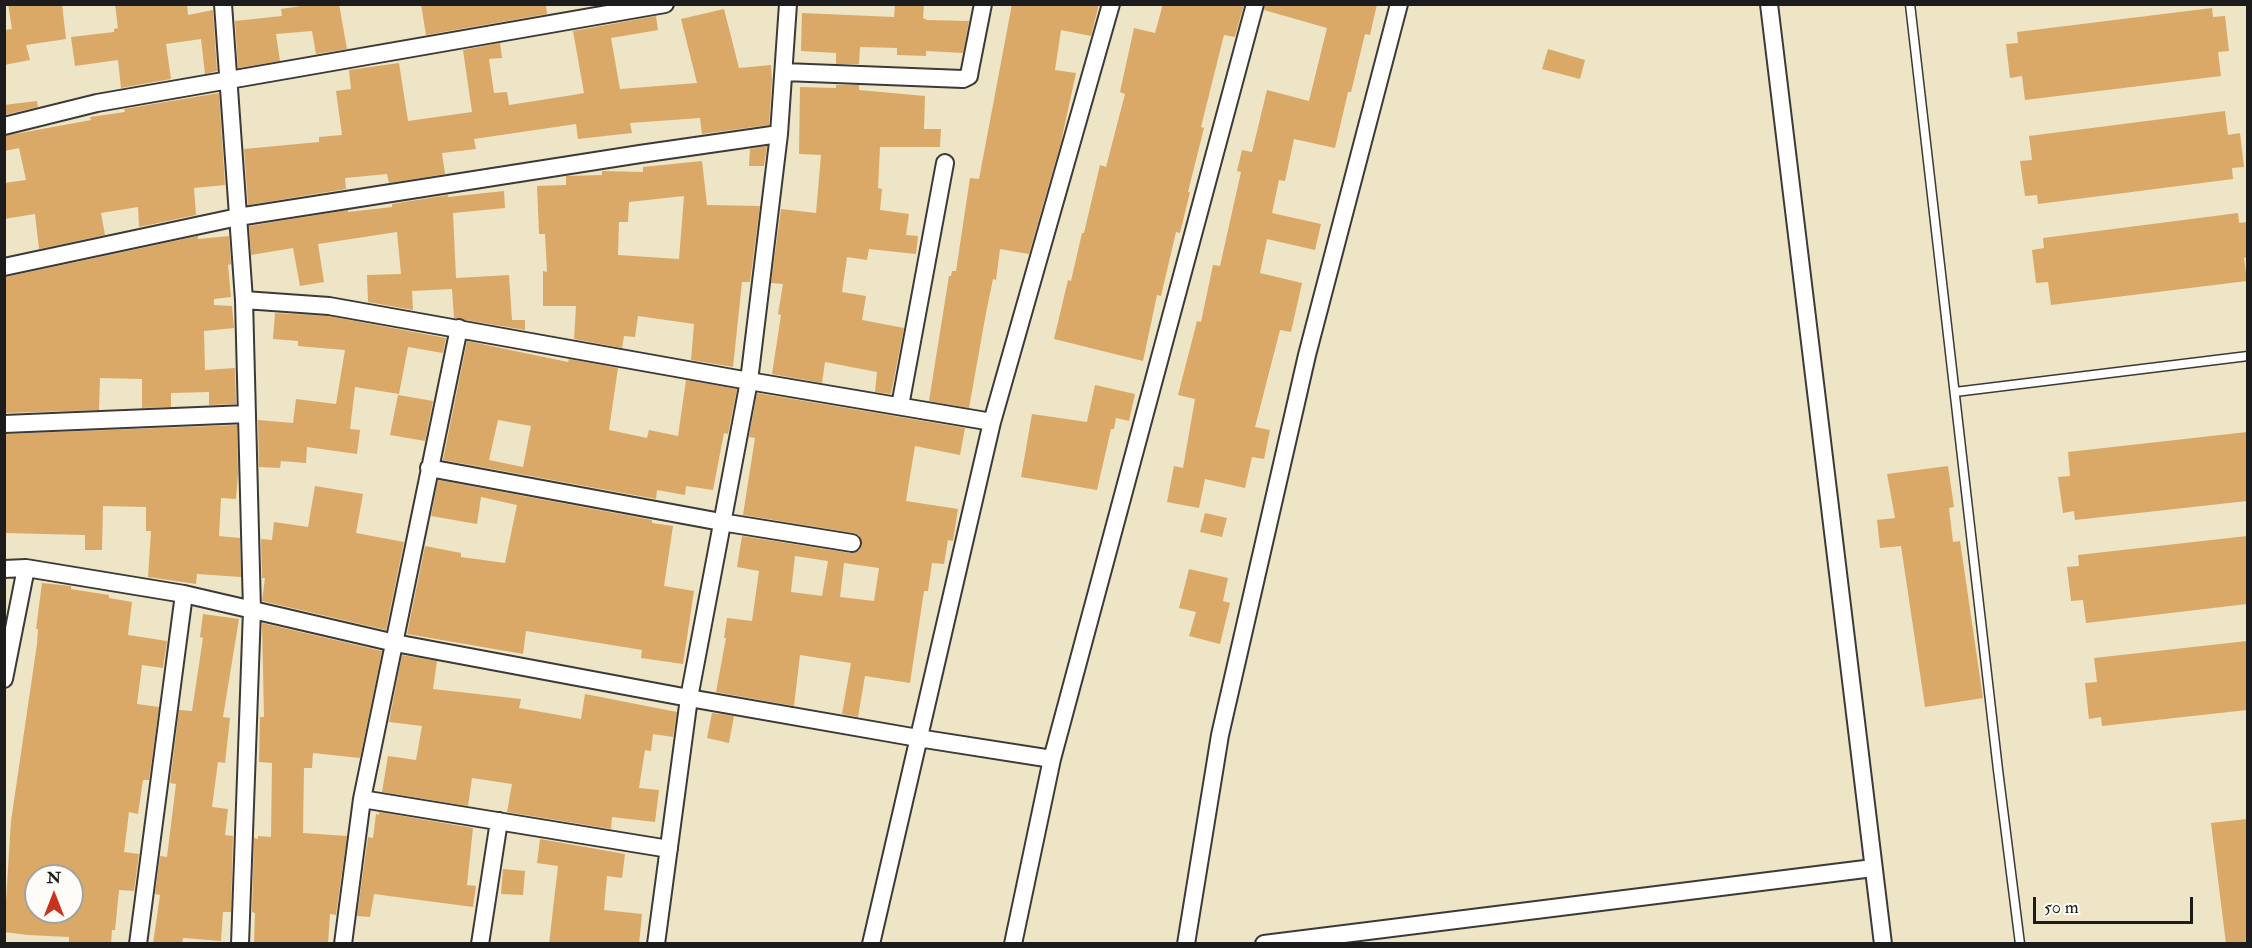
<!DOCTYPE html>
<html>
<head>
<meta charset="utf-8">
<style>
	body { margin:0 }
	#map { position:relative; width:2252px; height:948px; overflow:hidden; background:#eee4c6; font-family:"IM FELL Double Pica",serif }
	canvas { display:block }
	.frame { position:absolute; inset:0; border:6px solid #1c1c1c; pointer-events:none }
	.north { position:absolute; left:24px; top:864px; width:60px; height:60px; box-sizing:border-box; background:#fdfcf7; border:2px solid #a3a29f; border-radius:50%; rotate:0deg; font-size:16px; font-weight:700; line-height:24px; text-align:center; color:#1c1c1c }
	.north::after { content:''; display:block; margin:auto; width:21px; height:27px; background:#c8321e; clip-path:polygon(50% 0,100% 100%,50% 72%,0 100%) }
	.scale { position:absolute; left:2033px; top:897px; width:160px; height:27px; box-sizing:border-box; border:3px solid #1c1c1c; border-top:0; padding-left:8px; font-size:18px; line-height:21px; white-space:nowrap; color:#1c1c1c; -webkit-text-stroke:4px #fdfcf7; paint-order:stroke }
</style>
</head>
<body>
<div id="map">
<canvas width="2252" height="948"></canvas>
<div class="frame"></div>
<div class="north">N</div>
<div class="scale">50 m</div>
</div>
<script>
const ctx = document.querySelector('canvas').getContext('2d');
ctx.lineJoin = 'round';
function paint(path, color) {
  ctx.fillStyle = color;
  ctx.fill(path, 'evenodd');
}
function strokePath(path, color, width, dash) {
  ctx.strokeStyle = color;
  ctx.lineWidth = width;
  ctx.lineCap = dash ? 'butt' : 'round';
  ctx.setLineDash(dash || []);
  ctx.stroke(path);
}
paint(new Path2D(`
	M8,4H62L66,39L26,45L30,60L4,65V30L12,29Z
	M115,4H187L188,15L213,10L217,71L205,74L201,39L166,44L171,79L121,88L118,60L75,66L71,37L114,32V29L118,28Z
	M314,4H339L347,49L316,54L312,31L276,34L280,61L238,68L235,21L282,16L281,9Z
	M421,4H546L547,14L426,35Z
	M895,4H924L923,18L927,20L969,21L963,53L926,51V56L897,55V48L860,47L859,64H836V53L801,51L802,13L894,17Z
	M1012,4H1099L1091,36L1061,30L1055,70L1076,73L1061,142L1029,254L1000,249L996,280L993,279L986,313L969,408L929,401L949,276H951L952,271H956L970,178L979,179Z
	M1163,4H1244L1235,37L1224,35L1201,127L1204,128L1188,192H1190L1180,233L1176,232L1161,296L1157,295L1143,361L1054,339L1068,280L1071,281L1082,233H1084L1100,165L1106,167L1125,94L1120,92L1134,28L1155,33Z
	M1265,4H1377L1370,35L1365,34L1351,92H1348L1335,148L1294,139L1285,181L1279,180L1272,213L1321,224L1315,250L1267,239L1260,273L1302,283L1291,332L1280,330L1255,427L1270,430L1264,459L1252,457L1245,488L1205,479L1199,508L1167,502L1174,466L1183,468L1195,399L1178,395L1197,321L1201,322L1213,265L1220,266L1241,172L1237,171L1242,150L1252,152L1267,90L1309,101L1327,28L1264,10Z
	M2212,8L2213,17L2225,16L2229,51L2218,52L2221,76L2025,100L2022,76L2010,78L2006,44L2018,43L2017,32Z
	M724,9L739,68L771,65L772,80L769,125L702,134L700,118L630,123L632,133L578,139L576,124L474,139L476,149L442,153L445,174L389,183L387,174L345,178L346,189L248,205L244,149L319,142V137L342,135L336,91L351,89L349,70L399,63L408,121L472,112L463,50L500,43L502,58L489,59L494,93L507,92L509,105L573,95L584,93L573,31L656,16L658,30L611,38L620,89L697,83L681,19Z
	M1548,49L1585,60L1580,79L1542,69Z
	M836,85H859V90L925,96L924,129H941L940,147H880L878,188L882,189L880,210L909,214L906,235L918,236L916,254L869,249L867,260L847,257L842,292L866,296L862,320L904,328L891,394L875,392L877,372L825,362L822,383L772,374L781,315L778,314L783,284L771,283L781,209L816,213L821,155L799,154L800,87L836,88Z
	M219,93L225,185L194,188L196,215L139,227L138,207L101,213L105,235L39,249L35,214L4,219V183L26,180L19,148L4,151V136L91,120L90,117L125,112L124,109Z
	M37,101L38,107L4,115V105Z
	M2225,111L2228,135L2240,133L2244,167L2232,168L2233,179L2038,204L2037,195L2025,196L2020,161L2032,160L2029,136Z
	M767,146L764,166H749L750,149Z
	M702,161L707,205L760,206L750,282H742L733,367L691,360L694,324L638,316L635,337L624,336L622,348L574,339L576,306H543V271L547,272L545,234H539L537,186L566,185V176L602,175V171L643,172V167ZM684,196L679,259L618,255L619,222H628L629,202Z
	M504,191L505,208L453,213L456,278L509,275L512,320H525V330L454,318L452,289L412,291L413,310L368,302L367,275L401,274L397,232L318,244L324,282L300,286L293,248L251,255L249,226L348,210V212L392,207V204L448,195V197Z
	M2238,213L2239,223L2247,222V257L2244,258L2247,281L2051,305L2048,282L2036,283L2032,250L2044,248L2043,238Z
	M198,236V239L229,236L231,264L228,265L231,297L214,299V305L232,306L234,328L204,331L205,370L235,368L236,404L209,405V392L171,393V407L142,408V379L100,378L99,410L4,413L6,277Z
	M275,313L328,316L446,338L443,353L408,347L399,394L355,387L350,429L360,430L357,454L307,447L306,463L281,461L280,468L259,467L258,420L293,423L296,399L336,404L345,350L298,346V341L273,339Z
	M467,341L568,362L569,359L618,368L609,430L647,438L649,430L678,436L686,380L737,389L728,434L724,433L713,490L686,486L685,495L657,490L656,499L443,460ZM498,420L531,426L523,467L489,460Z
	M1095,385L1135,394L1129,421L1116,418L1114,429H1111L1097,490L1021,477L1032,414L1087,422Z
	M757,393L965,428L960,455L915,446L906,501L958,509L953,541L948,540L944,564L932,563L928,591H924L910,683L865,676L858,717L842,714L851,663L800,655L794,706L716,692L726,638H724L727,618L752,621L759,571L737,567L742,536L850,553L860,550L862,544L859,535L854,533L743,515L755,438L749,437ZM795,556L828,561L822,596L791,592ZM844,563L879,568L874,601L840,597Z
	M398,395L433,401L425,441L390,435Z
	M237,425L238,474L236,499L221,498L219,536L240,538L241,577L197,574L196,584L148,577L151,531H146V507L103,506L102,550H85V535L4,533L5,434Z
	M2247,432V501L2075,520L2074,511L2063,513L2058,477L2070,476L2068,452Z
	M1948,466L1954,507L1949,508L1953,542L1960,541L1983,698L1925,707L1901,546L1880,548L1877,520L1895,518L1887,474Z
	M438,480L652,520V523L673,526L664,586L694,591L683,664L641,658L642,650L526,631L523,654L407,634L425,546L461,553V557L505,563L517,505L481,497L477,524L431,516Z
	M315,486L363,494L356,533L404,542L386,630L262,601L265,578H262L261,539L272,540L274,522L308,527Z
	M1205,513L1227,518L1222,537L1200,532Z
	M2247,536V604L2086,623L2083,600L2071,601L2067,567L2079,566L2078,555Z
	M1189,569L1228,578L1223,601L1230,603L1220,644L1189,636L1196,612L1179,608Z
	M42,583L71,586V589L109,595V598L132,602L128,635L167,641L163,668L142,665L137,704L159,707L149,780H143L138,814L129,812L124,852L139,854L134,891L119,890L115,930H112L111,944H69V937L28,935L4,932L11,821L37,644L38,629H36ZM36,876H73L72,912H36Z
	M203,614L239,619L223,717L230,718L225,763L218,762L212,807L228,809L225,835L233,836L231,912H223L221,941L183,938L182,944H153L160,895L155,894L160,856L167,857L171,825L176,784L170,783L179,710L192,711L203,638L200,637Z
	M262,623L382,651L360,758L313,753L312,768H304L303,833L347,836L336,915L330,914L328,944H254L255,913L252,912L254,838L258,839V836L271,837L272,763L259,762L260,717H264Z
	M2247,641V710L2102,726L2101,717L2089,719L2085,683L2097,682L2094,658Z
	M402,655L437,661L433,689L521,699L519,708L581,719L585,694L677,712L673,737L653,734L651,751L645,750L639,788L659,790L655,822L612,817L611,829L507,812L512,784L472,778L468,806L382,792L388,756L416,760L422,726L389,722Z
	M712,713L734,716L729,743L707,738Z
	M379,812L473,828L467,885L476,886L473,907L374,894L370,917L357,916L368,837L373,838L376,814L379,815Z
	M2247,819V944H2226L2211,823Z
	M540,839L625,854L622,878L607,876L604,910L642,914L639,944H549L558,866L537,863Z
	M503,869L525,871L523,895L501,894Z`), '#daa968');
const lane = new Path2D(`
	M1910,4L1998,770L2020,944
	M1955,392L2248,356`);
const street = new Path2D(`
	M223,4L244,300L252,610L240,944
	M1769,4L1883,944
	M784,72L963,79L969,76L970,70L983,4
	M4,126L97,103L665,4
	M4,267L238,217L640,154L779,134
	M244,300L329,306L749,381L992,422
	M900,406L945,163
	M4,424L247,414
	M429,468L721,522L852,543
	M4,569L26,568L184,594L395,643L689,698L918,738L1052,759
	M4,679L26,568
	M362,799L669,849
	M138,944L184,594
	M343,944L362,799L459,328
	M480,944L499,821
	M656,944L689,698L749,381L779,134L788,4
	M871,944L992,422L1111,4
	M1013,944L1052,759L1255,4
	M1186,944L1220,735L1307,355L1399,4
	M1264,944L1873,868`);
strokePath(lane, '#3c3a36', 11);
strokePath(street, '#3c3a36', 20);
strokePath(lane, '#fff', 8);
strokePath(street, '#fff', 16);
</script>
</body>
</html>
